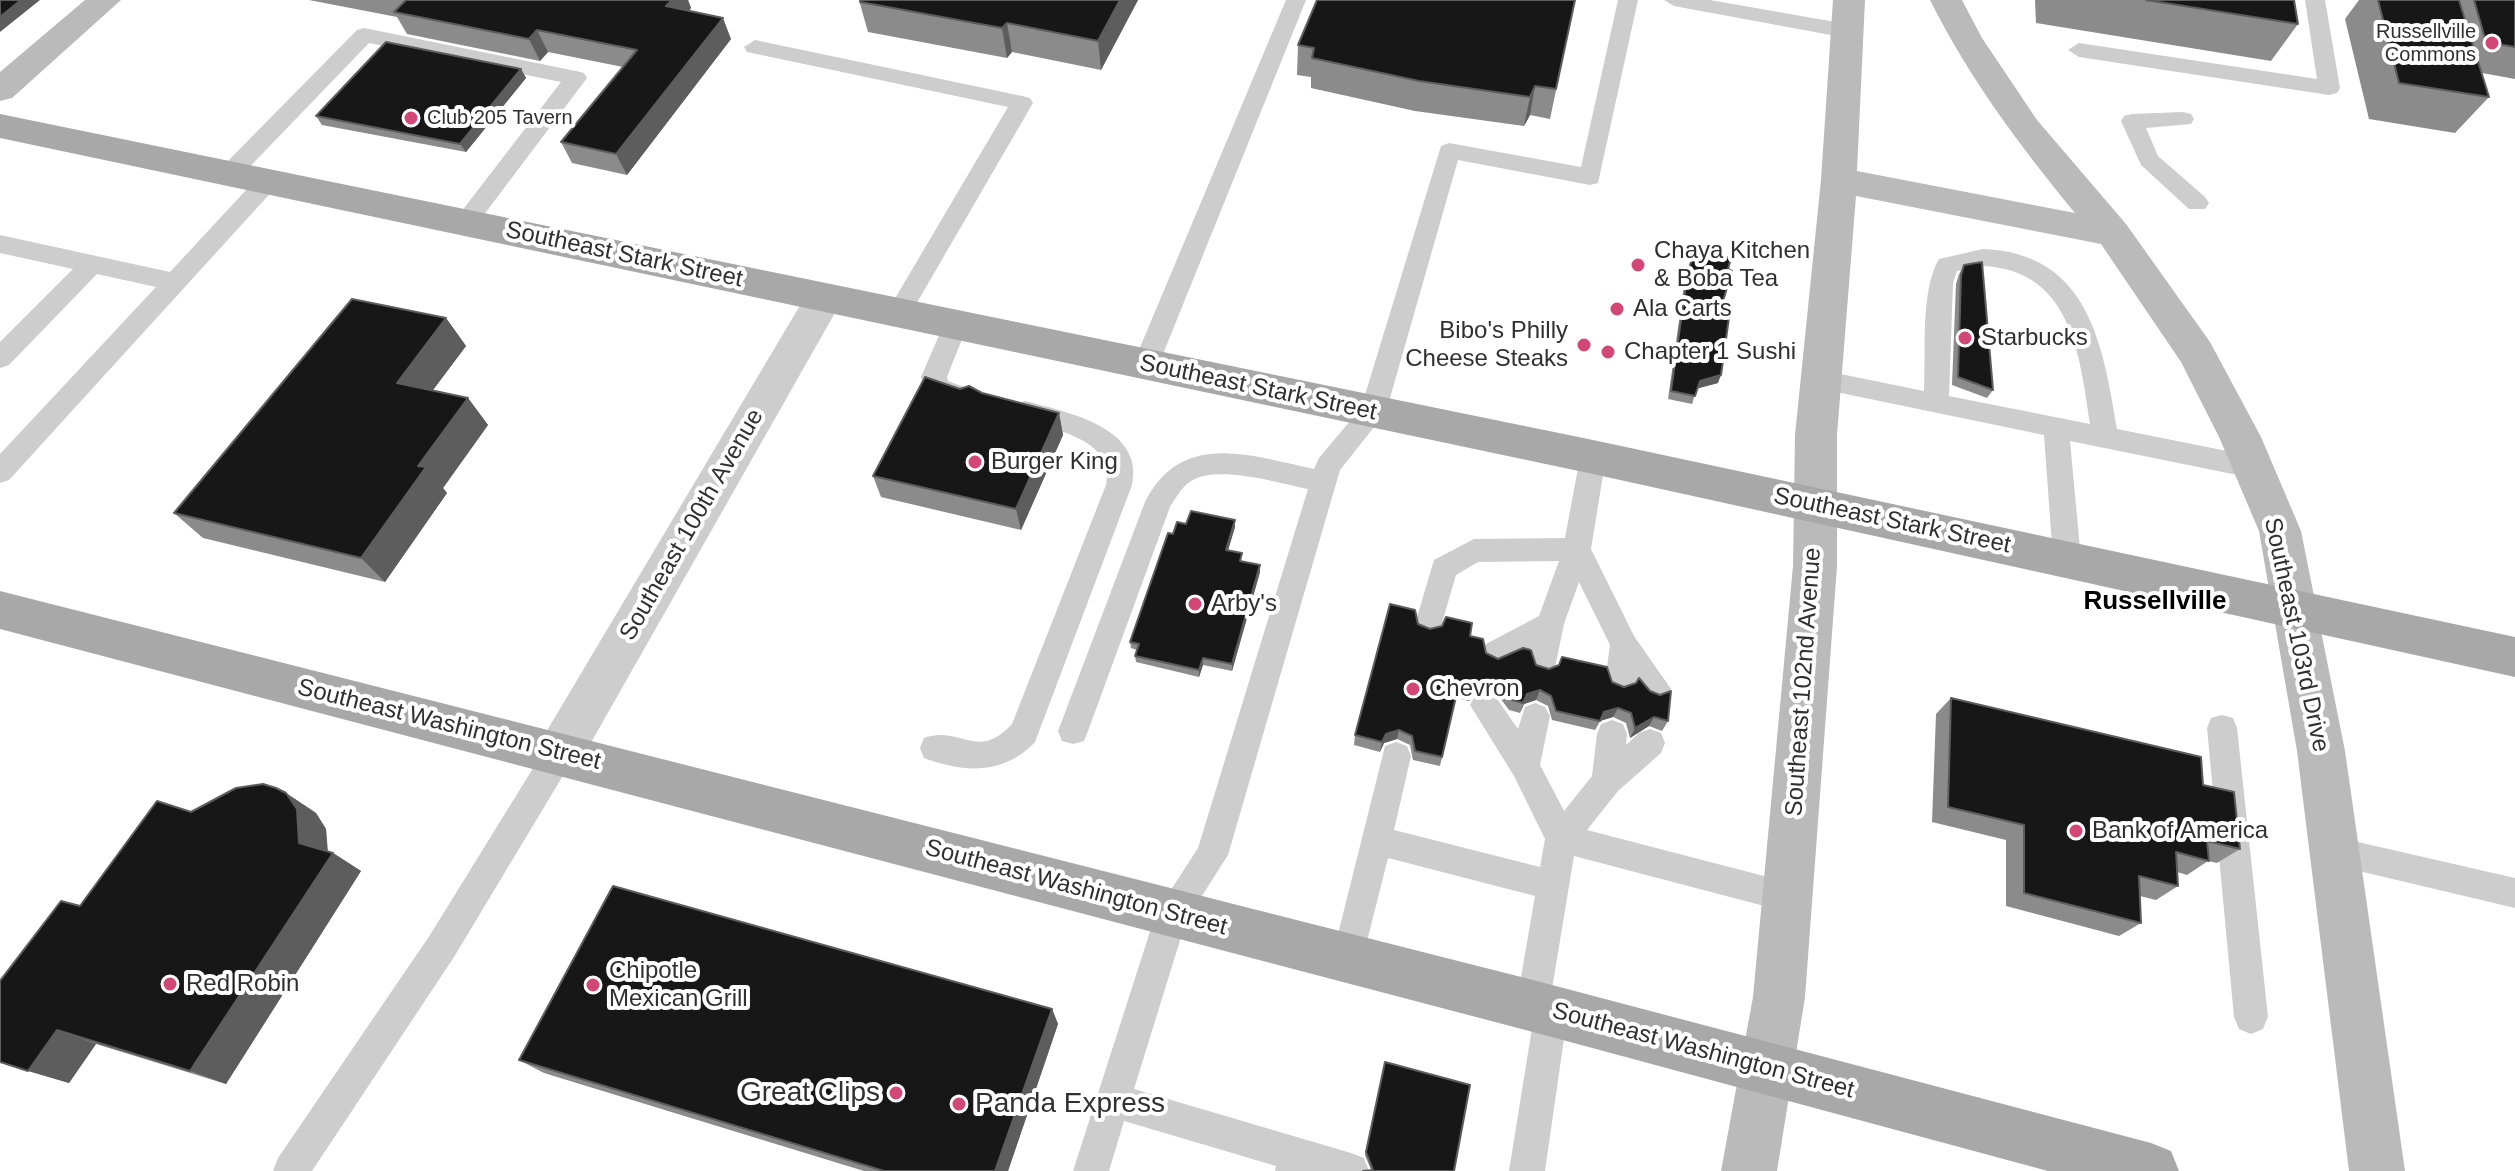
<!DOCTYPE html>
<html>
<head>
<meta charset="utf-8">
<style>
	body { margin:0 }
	canvas { display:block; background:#fff }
</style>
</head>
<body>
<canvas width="2515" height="1171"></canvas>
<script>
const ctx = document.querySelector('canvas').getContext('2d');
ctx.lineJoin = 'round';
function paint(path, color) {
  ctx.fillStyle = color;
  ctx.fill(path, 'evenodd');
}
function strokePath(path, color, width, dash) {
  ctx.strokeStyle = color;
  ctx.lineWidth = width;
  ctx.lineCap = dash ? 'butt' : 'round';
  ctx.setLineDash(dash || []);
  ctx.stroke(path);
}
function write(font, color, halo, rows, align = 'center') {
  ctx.font = font + ' Helvetica,sans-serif';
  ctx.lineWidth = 8;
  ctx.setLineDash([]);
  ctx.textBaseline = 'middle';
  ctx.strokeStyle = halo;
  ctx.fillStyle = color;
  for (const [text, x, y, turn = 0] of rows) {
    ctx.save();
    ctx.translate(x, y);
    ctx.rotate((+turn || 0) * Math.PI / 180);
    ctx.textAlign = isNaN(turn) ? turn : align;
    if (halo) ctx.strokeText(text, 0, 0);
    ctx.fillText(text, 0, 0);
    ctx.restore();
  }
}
paint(new Path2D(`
	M1286,0H1306L1159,364L1155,371L1146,374L1137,371L1133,364Z
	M1618,0H1638L1598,183L1590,185L1458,160L1386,412L1340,470L1228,855L1186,921L1134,1089L1351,1153L1364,1158L1369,1171H1275L1276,1166L1124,1121L1109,1171H1073L1156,913L1198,848L1308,489C1279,483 1223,466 1195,479C1183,484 1177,496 1170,507L1088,731L1084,741L1073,744L1062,741L1058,731L1145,502C1181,430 1250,455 1314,469L1319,458L1361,408L1441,146L1449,143L1581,167Z
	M1664,0H1710L1847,24L1858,31L1847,38L1674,6Z
	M2305,0H2325L2340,88L2337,93L2329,95L2079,57L2068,50L2079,43L2317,79Z
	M364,28L576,71L584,73L587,78L474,228L466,230L458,228L454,222L458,216L561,82L369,43L238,179H222L219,173L222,167L357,30Z
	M755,40L1022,96L1030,98L1033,103L908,318L899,321L890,318L887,312L1008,107L747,52L744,47Z
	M2183,112L2191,114L2194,119L2191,124L2146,128L2158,156L2205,197L2209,203L2205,209H2189L2141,165L2121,121L2124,116L2132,114Z
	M268,173L276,175L279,181L276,187L9,480L0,483V454L156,287L97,274L9,365L0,368V342L73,269L0,253V235L170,272L260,175Z
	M1983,249C2089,253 2103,345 2117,429L2252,456L2261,459L2265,467L2261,475L2252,478L2070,441L2081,559L2077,567L2067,571L2057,567L2053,559L2044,435L1812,387L1808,380L1812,373L1821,370L1924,391C1926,353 1920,291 1939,259ZM1983,266C2071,270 2080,355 2090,424L1949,396L1953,283L1957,271Z
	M956,315L965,317L968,324L947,377L948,381L972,390L976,397L972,404L963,407L927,394L921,377L947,317Z
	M1025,401C1066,412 1145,427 1132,485L1035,742C1004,775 964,773 924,758L920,748L924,738C960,725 977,762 1012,724L1106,485C1116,437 1049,429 1016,418L1012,411L1016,404Z
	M1593,446L1602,450L1606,457L1591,549L1634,636L1671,689L1666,698L1656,702L1646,698L1634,682L1630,690L1620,694L1610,690L1605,681L1610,645L1579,582L1564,624L1554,672L1544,676L1534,672L1530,663L1532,648L1496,666L1486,662L1482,653L1486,644L1539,616L1559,561L1478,562L1456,575L1439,633L1429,636L1419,633L1415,624L1434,560L1474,539L1565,538L1580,457L1584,450Z
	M1485,692L1495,696L1518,729L1525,707L1535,703L1545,707L1550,716L1540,765L1564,811L1592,776L1597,734L1601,724L1612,720L1623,724L1627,734L1626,745L1639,733L1650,729L1661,733L1665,743L1661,753L1618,791L1587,830L1787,882L1798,886L1803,897L1798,908L1787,912L1574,856L1551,995L1563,999L1568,1011L1545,1171H1509L1533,1022L1521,1018L1516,1006L1535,896L1388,858L1360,969L1348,974L1336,969L1332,958L1385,746L1396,742L1407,746L1411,756L1394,830L1540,867L1545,839L1514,776L1470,705L1475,696Z
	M2222,715L2233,718L2237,728L2268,1017L2263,1029L2251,1034L2239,1029L2234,1017L2207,728L2211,718Z
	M559,740L570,744L574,754L570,764L454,957L312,1171H273L278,1158L430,935L548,744Z
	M2336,837L2515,878V908L2325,863L2320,852L2325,841Z`), '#cdcdcd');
paint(new Path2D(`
	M825,283L839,287L844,297L576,769L559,776L542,769L535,754L542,739L811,287Z`), '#cdcdcd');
paint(new Path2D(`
	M85,0H121L12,98L0,101V72Z
	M1833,0H1865L1857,171L2075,213C2020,146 1969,78 1930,0H1962L1982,38L2037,120L2126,224L2210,342L2261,437L2301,531L2345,751L2405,1171H2349L2297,751L2259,531L2219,437L2181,362L2101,244L1856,196L1837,435V566L1805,997L1777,1171H1721L1753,997L1793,566L1795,435L1821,180Z`), '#bababa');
paint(new Path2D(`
	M0,114L1593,440L2515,637V677L1593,474L0,138Z
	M0,591L1533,980L2151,1143L2171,1151L2179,1171H2048L1533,1032L0,629Z`), '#a8a8a8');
paint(new Path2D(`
	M309,0H688L691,8L689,11L731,39L627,175L572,163L561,142L623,67L548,52L540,61L407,34L397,17Z
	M859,0H1138L1101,70L1012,52L1007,58L868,32Z
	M1575,0L1550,119L1530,115L1524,126L1415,111L1311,88V77L1297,75L1298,45Z
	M2035,0H2294L2298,24L2271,61L2036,23Z
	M2359,0H2515V79L2482,73L2489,97L2455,133L2369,119L2345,19Z
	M521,69L526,78L466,152L322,125L316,116Z
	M1964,265L1993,390L1987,398L1952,385L1956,284L1959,274Z
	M1688,270L1721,308L1718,383L1697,388L1692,404L1668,399L1685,278Z
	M446,318L466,346L433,390L468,398L488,425L443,488L447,493L385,582L203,538L174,513Z
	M960,389L982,393L1059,413L1063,435L1021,530L881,497L873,476Z
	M1186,524L1235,527L1228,550L1242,561L1260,572L1232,671L1203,665L1199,677L1136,662L1135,656L1137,650L1131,648L1130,642L1173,534Z
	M1418,624L1430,629L1470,636L1486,653L1498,659L1536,665L1549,669L1612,682L1668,721L1662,731L1649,726L1630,738L1626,723L1613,717L1600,721L1595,730L1552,720L1548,706L1536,700L1524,704L1520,713L1509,710L1497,694L1484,689L1474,693L1469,701L1456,698L1440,766L1413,760L1410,745L1397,739L1384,743L1380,752L1354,745L1355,735Z
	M1951,698L2203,785L2240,849L2217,863L2208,861L2187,875L2177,872L2178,886L2156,900L2140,896L2141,923L2119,936L2006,906V840L1932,822L1936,714Z
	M286,793L316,813L326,829L328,851L333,853L361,871L226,1084L96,1044L69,1083L0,1062L80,906L191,812Z
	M1052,1009L1058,1024L1008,1171H864L544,1073L519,1060Z
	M1384,1066L1454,1171L1371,1170L1365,1155Z`), '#8b8b8b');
paint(new Path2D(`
	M21,0H40L0,32V17Z
	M672,0H688L691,8L675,28L666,6Z
	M1120,0H1138L1101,70L1098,41Z
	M723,18L731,39L627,175L616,154Z
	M1007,23L1012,52L1007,58L1002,28Z
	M537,30L548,52L540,61L529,39Z
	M521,69L526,78L466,152L460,144Z
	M1535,86L1530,115L1524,126L1530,97Z
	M446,318L466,346L418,410L397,383Z
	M1721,375L1718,383L1696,389L1700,381Z
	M468,398L488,425L443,488L447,493L385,582L361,558L418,466Z
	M1059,413L1063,435L1021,530L1016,509Z
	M1235,520V527L1226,557V550Z
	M1260,565V572L1232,671V664Z
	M1203,658V665L1199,677V670Z
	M1487,679L1484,689L1474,693L1469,701L1472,691L1477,683Z
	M1540,690L1536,700L1524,704L1520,713L1527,694Z
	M1618,708L1613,717L1600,721L1595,730L1604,712Z
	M1654,717L1649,726L1630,738L1635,728Z
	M1399,730L1397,739L1384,743L1380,752L1382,742L1386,734Z
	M286,793L316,813L326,829L328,860L333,853L361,871L226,1084L190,1071L299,843Z
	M1052,1009L1058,1024L1008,1171H995Z
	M57,1030L96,1044L69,1083L28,1071Z`), '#5d5d5d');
const building = new Path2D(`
	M0,0H21L0,17Z
	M406,0H672L666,6L723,18L616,154L561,142L637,50L537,30L529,39L394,12Z
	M861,0H1120L1098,41L1007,23L1002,28L860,2Z
	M1317,0H1575L1556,89L1535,86L1530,97L1419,81L1312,58L1314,48L1298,45Z
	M2146,0H2294L2298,24Z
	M2378,0H2459L2489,97L2399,83Z
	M2474,0H2515V47L2486,42Z
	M386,42L521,69L460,144L316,116Z
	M1696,249L1731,258L1728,269L1732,271L1721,308L1730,310L1721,375L1700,381L1695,396L1671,391L1688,270Z
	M1982,262L1993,390L1958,377L1961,275L1964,265Z
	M352,299L446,318L397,383L468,398L418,466L426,467L361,558L174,513Z
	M925,377L960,389L969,386L982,393L1059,413L1016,509L873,476Z
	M1191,511L1235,520L1226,550L1242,553L1240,561L1260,565L1232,664L1203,658L1199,670L1135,656L1139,644L1130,642L1168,533L1173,534L1177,522L1186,524Z
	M1390,604L1415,610L1418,624L1430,629L1442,626L1446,617L1472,623L1470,636L1483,639L1486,653L1498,659L1523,648L1531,650L1536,665L1549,669L1559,665L1562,657L1607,667L1612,682L1624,687L1636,683L1639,678L1650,691L1660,695L1671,691L1668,721L1654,717L1635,728L1631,713L1618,708L1604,712L1600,721L1556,711L1551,696L1540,690L1527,694L1523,703L1512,700L1501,684L1487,679L1477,683L1472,691L1458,688L1442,757L1415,751L1412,736L1399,730L1386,734L1382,742L1355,735Z
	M1951,698L2201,757L2203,785L2234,792L2240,849L2207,841L2209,861L2176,852L2178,886L2139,876L2141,923L2024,893V825L1948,807Z
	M263,784L276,788L286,793L297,809L299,843L333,853L190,1071L57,1030L28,1071L0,1062V981L61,901L80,906L157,801L191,812L236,788Z
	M613,886L1052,1009L995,1171H884L519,1060Z
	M1385,1062L1470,1085L1454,1171H1363L1373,1170L1366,1152Z`);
paint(building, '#171717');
strokePath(building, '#5d5d5d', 2);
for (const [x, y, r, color] of [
	[2492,43,8,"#d24776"],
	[411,118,8,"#d24776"],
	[1638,265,8,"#d24776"],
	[1617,309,8,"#d24776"],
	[1965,338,8,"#d24776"],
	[1584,345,8,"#d24776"],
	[1608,352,8,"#d24776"],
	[975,462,8,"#d24776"],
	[1195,604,8,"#d24776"],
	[1413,689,8,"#d24776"],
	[2076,831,8,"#d24776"],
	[170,984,8,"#d24776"],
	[593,985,8,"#d24776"],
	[896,1093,8,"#d24776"],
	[959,1104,8,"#d24776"]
]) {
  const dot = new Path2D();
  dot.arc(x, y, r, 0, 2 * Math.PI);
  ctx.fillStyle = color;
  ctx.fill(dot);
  strokePath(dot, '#fff', 3);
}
write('20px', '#303030', '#fff', [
	["Russellville",2476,32],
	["Commons",2476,55],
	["Club 205 Tavern",427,118,"left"]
], 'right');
write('24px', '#303030', '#fff', [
	["Chaya Kitchen",1654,251],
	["& Boba Tea",1654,279],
	["Ala Carts",1633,309],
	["Bibo's Philly",1568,331,"right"],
	["Cheese Steaks",1568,359,"right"],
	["Starbucks",1981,338],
	["Chapter 1 Sushi",1624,352],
	["Burger King",991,462],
	["Arby's",1211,604],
	["Chevron",1429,689],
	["Bank of America",2092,831],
	["Chipotle",609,971],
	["Mexican Grill",609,999],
	["Red Robin",186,984]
], 'left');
write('24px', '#303030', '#fff', [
	["Southeast Stark Street",624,255,12],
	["Southeast Stark Street",1258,388,12],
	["Southeast Stark Street",1892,521,12],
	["Southeast 100th Avenue",692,525,-60],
	["Southeast 103rd Drive",2296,635,78],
	["Southeast 102nd Avenue",1804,682,-86],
	["Southeast Washington Street",449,725,14],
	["Southeast Washington Street",1076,888,15],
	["Southeast Washington Street",1703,1051,15]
]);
write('bold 26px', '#000', '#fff', [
	["Russellville",2155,602]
]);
write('28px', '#303030', '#fff', [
	["Great Clips",880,1093],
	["Panda Express",975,1104,"left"]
], 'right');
</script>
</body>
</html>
